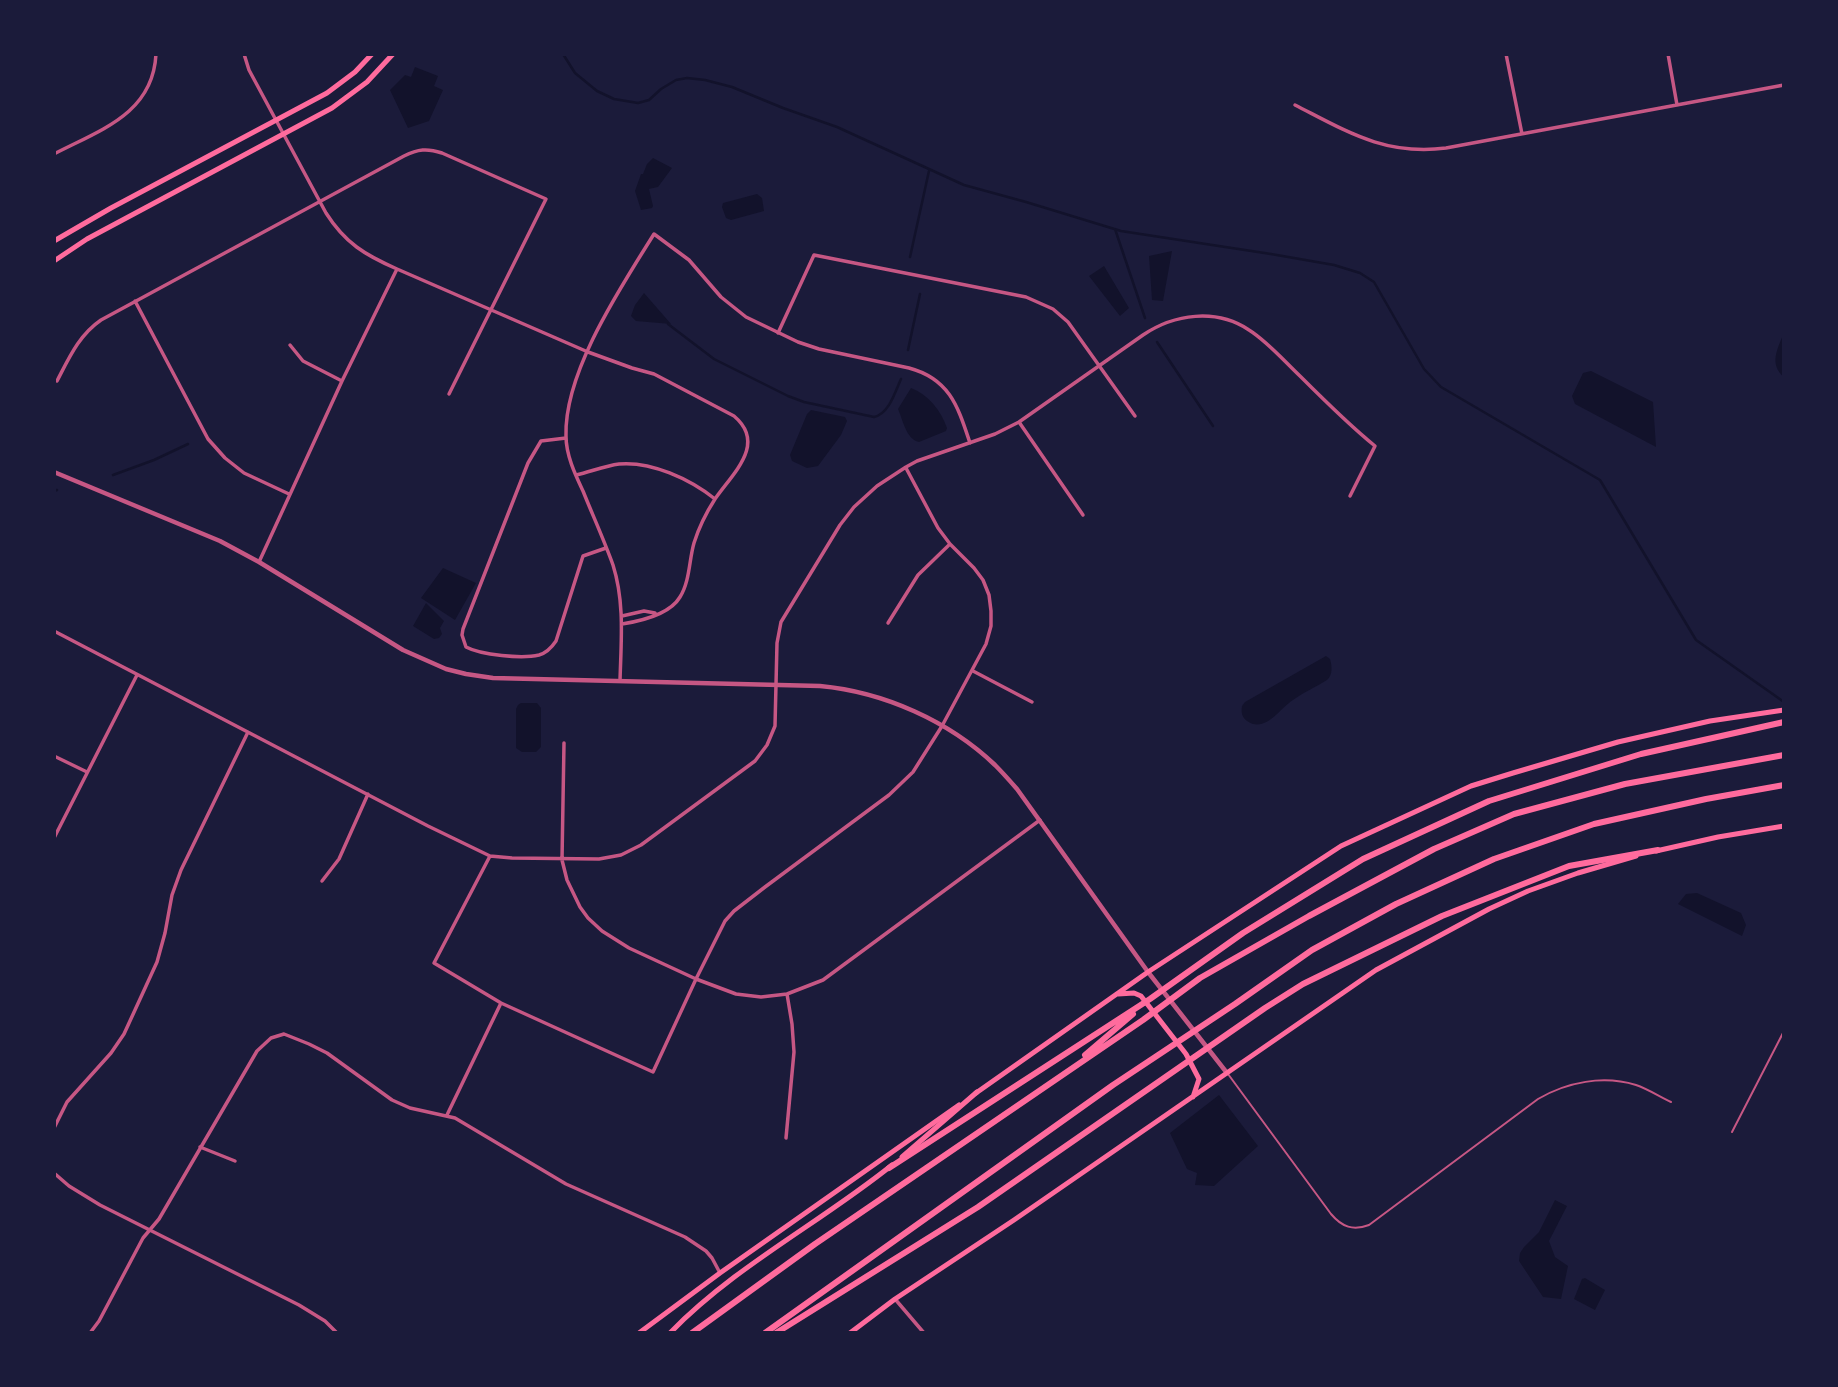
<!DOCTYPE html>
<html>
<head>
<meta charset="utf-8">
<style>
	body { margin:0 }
	#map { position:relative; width:1838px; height:1387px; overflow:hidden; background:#1b1b3a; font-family:"Noto Serif",serif }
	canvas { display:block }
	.frame { position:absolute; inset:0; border:56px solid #1b1b3a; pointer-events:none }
</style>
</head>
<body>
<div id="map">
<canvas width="1838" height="1387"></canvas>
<div class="frame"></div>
</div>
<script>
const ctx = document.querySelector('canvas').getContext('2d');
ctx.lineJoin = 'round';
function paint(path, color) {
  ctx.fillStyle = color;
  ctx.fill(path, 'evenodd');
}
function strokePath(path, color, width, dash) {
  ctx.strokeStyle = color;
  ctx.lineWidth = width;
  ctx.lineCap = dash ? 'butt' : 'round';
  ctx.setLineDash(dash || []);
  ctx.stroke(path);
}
paint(new Path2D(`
	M415,67L438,76L434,86L443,90L429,121L408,128L390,90L405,75L411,77Z
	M653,158L672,168L658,187L649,189L653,206L652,208L641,210L635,191L641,174H643L647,164Z
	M757,194L762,198L764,211L731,220L726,218L722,207L723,203Z
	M1172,251L1163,301L1152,300L1149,256Z
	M1104,266L1129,308L1120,316L1089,276Z
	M644,293L671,324L636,321L631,316L635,305Z
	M1784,333V377C1769,365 1777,349 1784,333Z
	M1591,371L1653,402L1656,447L1575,404L1572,396L1583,373Z
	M911,388C929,395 941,411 947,428L946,431L919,442C906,439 903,420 898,409Z
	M811,410L845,417L847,421L841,435L818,466L807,468L792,461L790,455L807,414Z
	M443,568L476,583L455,620L421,598Z
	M426,603L444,621L440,628L442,634L439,638L434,639L413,626Z
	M1326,656L1330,659C1332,666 1333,675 1327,680C1316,687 1304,692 1293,700C1280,708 1265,734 1247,721C1242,717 1241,713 1242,706L1245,702Z
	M521,703H537L541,708V747L536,752H522L516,748V709L518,705Z
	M1697,893L1741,913L1746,925L1742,936L1678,904L1686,894Z
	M1219,1095L1258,1146L1214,1186L1195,1185L1197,1173L1187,1169L1170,1133Z
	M1555,1200L1567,1206L1549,1241L1555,1257L1568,1266L1561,1299L1543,1297L1519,1261L1520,1253L1524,1247L1539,1232Z
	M1585,1278L1605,1290L1595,1310L1574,1299L1582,1279Z`), '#12122b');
strokePath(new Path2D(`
	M563,54L575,73L597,91L614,99L638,103L649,100L661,89L676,80L687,78L705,80L732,87L783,108L837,127L964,185L1026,202L1121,231L1271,254L1334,265L1360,273L1374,282L1424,369L1441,387L1600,480L1696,640L1784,702
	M1115,229L1145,318
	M910,257L929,171
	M668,324L714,359L788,396L804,402L874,417C889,414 895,392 901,379
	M1157,342L1213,426
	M908,350L920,294
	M113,475L154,460L188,444
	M54,491L57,490`), '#12122b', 2.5);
strokePath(new Path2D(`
	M1228,1074L1331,1214C1342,1227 1353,1231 1369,1225L1538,1099C1567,1082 1603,1075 1636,1085C1648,1089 1660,1097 1671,1102
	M1732,1132L1784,1031`), '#c65784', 2);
strokePath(new Path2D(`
	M244,54L249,70L326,213C345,243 365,255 397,269L588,352L632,368L654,374L734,416C767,444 733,473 715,499
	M1506,54L1522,134
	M1668,54L1677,105
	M1295,105C1346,131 1385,156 1446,148L1784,85
	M54,154C100,130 153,114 156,54
	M135,301L208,439L225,458L244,473L289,494
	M778,333L814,255L1026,297L1053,309L1068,322L1135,416
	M290,345L303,361L342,381
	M57,381C69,358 79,335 101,320L404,156C418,149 427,148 442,153L546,199L449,394
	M1019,422L1083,515
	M566,438L541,441L528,463L463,629L462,635L466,647C481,655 522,659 539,655C546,653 552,647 556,641L583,556L606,548
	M576,475C590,472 604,466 619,464C651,461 690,479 715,499C706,513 699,527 694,543C689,560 690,581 680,597C670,614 641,621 622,624
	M259,562L342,381L397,269
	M622,616L644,611L655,613
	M888,623L918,575L950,544
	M54,631L428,826L490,856L512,858L599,859L621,855L641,845L755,761L767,745L775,726L777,643L781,622L840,525L854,507L877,486L906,467L917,461L995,434L1019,422L1143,335C1174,314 1216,308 1249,330C1268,342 1284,361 1301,377C1325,401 1349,425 1375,446L1350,496
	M973,671L1032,702
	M620,681C621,642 625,603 613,565C604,540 593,516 583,491C575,474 566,455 566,436C564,372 621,287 654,234L689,260L721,297L746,317L798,342L819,349L909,368C950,379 958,407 970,443
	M564,743L562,860L567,880L580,907L588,918L602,931L629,948L696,979L736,994L761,997L787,994L823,980L1040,820
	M54,756L87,772
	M54,838L137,675
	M490,856L434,963L501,1003L653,1072L696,979L725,921L734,911L765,887L889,795L913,772L942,726L986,644L991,626V611L989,595L983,580L974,568L950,544L938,528L906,468
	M322,881L339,859L368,794
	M447,1115L501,1003
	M54,1128L67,1102L111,1053L124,1034L157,962L165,933L172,895L181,870L248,732
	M786,1138L794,1052L792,1024L787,994
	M200,1147L235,1161
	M54,1173L69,1186L100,1205L299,1305L325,1321L337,1333
	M895,1299L924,1333
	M90,1333L99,1321L143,1238L159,1219L257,1051L271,1038L284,1034L309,1044L327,1053L392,1100L410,1108L455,1118L566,1184L685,1237L706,1251L712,1258L720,1273`), '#c65784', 3.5);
strokePath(new Path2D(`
	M54,472L220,541L259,562L403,650L446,669L466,674L493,678L820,686C884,692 949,721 995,765C1003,773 1010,781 1017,789L1148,972L1227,1073`), '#c65784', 4.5);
strokePath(new Path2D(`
	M54,241L111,208L327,93L355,72L372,54
	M54,261L87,239L332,108L367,82L393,54
	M1656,851L1718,837L1784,826
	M1118,994L1134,993L1141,996L1186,1054L1199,1079L1193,1097
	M976,1093L1148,972L1341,846L1471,786L1513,773L1618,742L1710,721L1784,710
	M639,1333L720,1273L959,1105
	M850,1333L895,1299L1014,1220L1376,970L1489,909L1528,891L1578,873L1636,856`), '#ff6b9d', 5);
strokePath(new Path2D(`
	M902,1157L977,1092
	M670,1333C735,1266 820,1223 892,1165`), '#ff6b9d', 5);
strokePath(new Path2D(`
	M1085,1055L1133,1014
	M889,1168L1150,999L1243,933L1363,859L1489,801L1641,754L1784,722
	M692,1333L815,1244L1143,1020L1200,978L1309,916L1434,849L1514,814L1625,784L1784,755
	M765,1333L1113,1085L1235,1004L1312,950L1396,904L1494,859L1594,824L1706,799L1784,785
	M776,1333L978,1207L1265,1008L1303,984L1442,916L1569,866L1658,850`), '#ff6b9d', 6);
</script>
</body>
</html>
